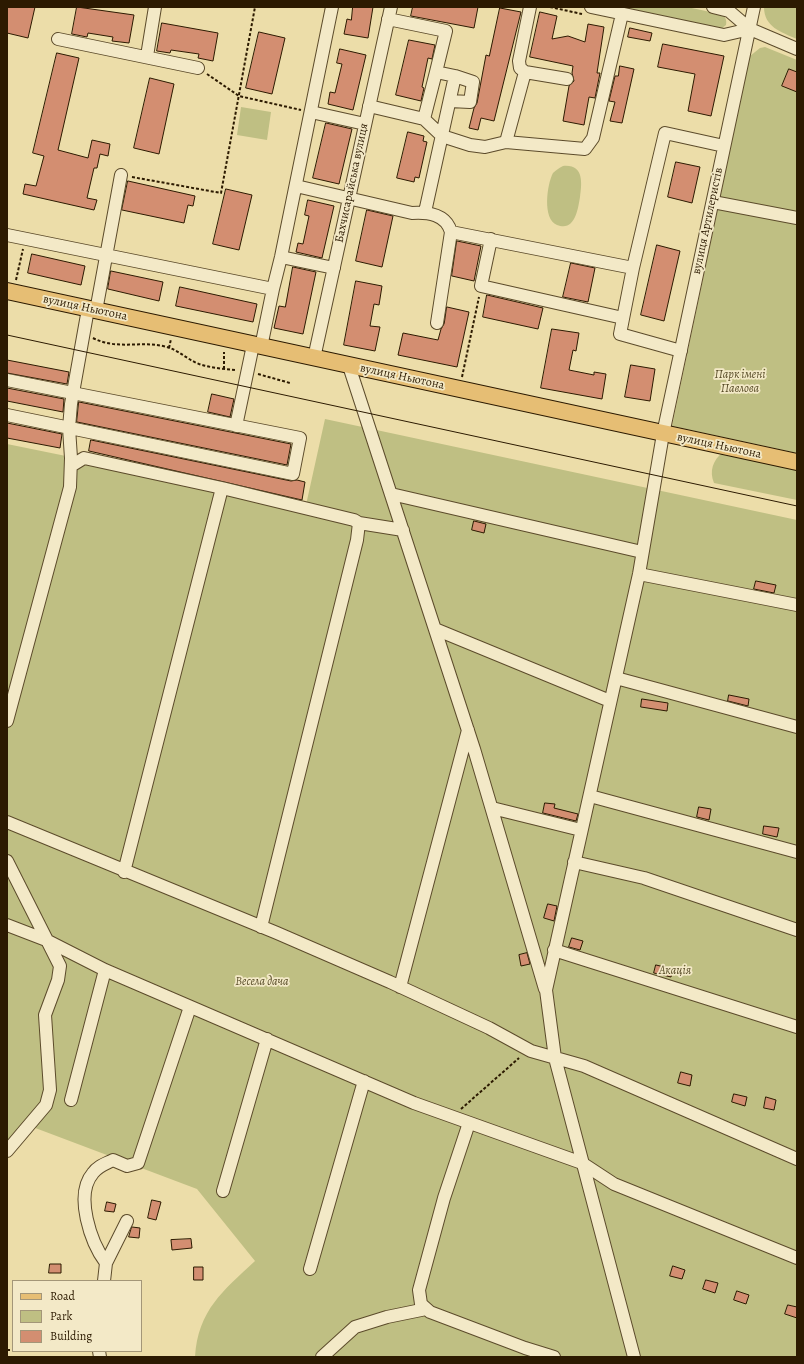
<!DOCTYPE html>
<html>
<head>
<meta charset="utf-8">
<style>
	body { margin:0 }
	#map { position:relative; width:804px; height:1364px; overflow:hidden; background:#ecdda9; font-family:Alegreya,serif }
	canvas { display:block }
	.frame { position:absolute; inset:0; border:8px solid #2c1a01; pointer-events:none }
	.legend { position:absolute; left:12px; top:1280px; width:130px; height:72px; box-sizing:border-box; background:#f3e9c7; border:1px solid #a39678; margin:0; padding:5px 7px; list-style:none; font-size:12px; color:#2c1a01 }
	.legend li { display:flex; align-items:center; gap:8px; height:20px }
	.legend b { width:20px; border:1px solid #a39678 }
</style>
</head>
<body>
<div id="map">
<canvas width="804" height="1364"></canvas>
<div class="frame"></div>
<ul class="legend">
<li><b style="height:5px;background:#e6be74"></b>Road</li>
<li><b style="height:11px;background:#bfbf83"></b>Park</li>
<li><b style="height:11px;background:#d38e71"></b>Building</li>
</ul>
</div>
<script>
const ctx = document.querySelector('canvas').getContext('2d');
ctx.lineJoin = 'round';
function paint(path, color) {
  ctx.fillStyle = color;
  ctx.fill(path, 'evenodd');
}
function strokePath(path, color, width, dash) {
  ctx.strokeStyle = color;
  ctx.lineWidth = width;
  ctx.lineCap = dash ? 'butt' : 'round';
  ctx.setLineDash(dash || []);
  ctx.stroke(path);
}
function write(font, color, halo, rows, align = 'center') {
  ctx.font = font + ' Alegreya,serif';
  ctx.lineWidth = 3.5;
  ctx.setLineDash([]);
  ctx.textBaseline = 'middle';
  ctx.strokeStyle = halo;
  ctx.fillStyle = color;
  for (const [text, x, y, turn = 0] of rows) {
    ctx.save();
    ctx.translate(x, y);
    ctx.rotate((+turn || 0) * Math.PI / 180);
    ctx.textAlign = isNaN(turn) ? turn : align;
    if (halo) ctx.strokeText(text, 0, 0);
    ctx.fillText(text, 0, 0);
    ctx.restore();
  }
}
paint(new Path2D(`
	M617,7H687L720,14C725,16 727,19 726,25L721,29Z
	M764,7H797V39C781,32 764,27 764,7Z
	M765,47L797,60V453L672,426L750,56L760,48Z
	M241,107L271,112L267,140L237,135Z
	M563,166C584,164 582,183 580,197C578,209 575,232 557,225C542,219 547,184 553,173C556,170 559,168 563,166Z
	M325,419L797,520V1357H195C198,1310 223,1291 255,1261L197,1189L30,1126L7,1151V444L306,505Z
	M723,452L797,468V500L714,483C709,471 713,460 723,452Z`), '#bfbf83');
const building = new Path2D(`
	M7,7H35L28,38L7,33Z
	M77,7L134,15L129,43L112,41L113,37L88,33L87,37L72,34Z
	M353,7H373L368,38L344,34L347,19L351,20Z
	M413,7H478L474,28L411,16Z
	M500,8L521,12L494,121L481,118L478,130L469,128L474,108L477,103L486,55L489,56Z
	M540,12L557,16L552,39L568,36L585,42L588,24L604,27L597,73H600L595,98L589,97L584,125L563,121L569,86L574,81L572,73L573,66L530,57Z
	M162,23L218,33L213,61L198,58L199,54L171,50L170,53L157,51Z
	M630,28L652,33L650,41L628,37Z
	M259,32L285,38L272,94L246,88Z
	M409,40L435,45L432,59L428,58L422,87L424,88L421,101L396,95Z
	M663,44L724,56L711,116L688,111L695,74L658,67Z
	M340,49L366,55L353,110L328,104L330,92L335,93L342,64L337,63Z
	M57,53L79,58L58,150L88,158L92,140L110,144L108,156L100,154L97,168H94L87,198L97,200L94,210L23,194L25,184L36,186L44,156L33,153Z
	M620,66L634,69L622,123L610,121L615,102L609,101L615,76H618Z
	M789,69L797,72V92L782,86Z
	M150,78L174,84L159,154L134,148Z
	M326,123L352,129L339,184L313,178Z
	M408,132L424,136L423,141L427,142L419,178L415,177L414,182L397,178Z
	M676,162L700,167L692,203L668,197Z
	M128,181L195,196L193,206L188,205L184,223L122,210Z
	M226,189L252,195L239,250L213,244Z
	M308,200L334,206L322,258L296,252L298,243L303,244L309,216L305,215Z
	M367,210L393,216L382,267L356,261Z
	M457,241L481,246L474,281L452,276Z
	M657,245L680,251L664,321L641,315Z
	M32,254L85,266L81,285L28,273Z
	M571,263L595,268L588,302L563,297Z
	M293,267L316,272L303,334L274,328L279,306L285,307Z
	M111,271L163,282L159,301L108,289Z
	M356,281L382,286L379,305L374,304L370,326L380,327L375,351L344,345Z
	M180,287L257,304L253,322L176,306Z
	M487,295L543,308L538,329L483,317Z
	M447,307L469,312L457,367L398,355L403,333L438,340L441,329L444,324Z
	M552,329L579,333L576,351L573,350L569,370L594,375V372L606,374L602,399L541,388Z
	M7,360L69,372L67,384L7,373Z
	M631,365L655,369L650,401L625,397Z
	M7,388L64,399L63,412L7,401Z
	M212,394L234,399L230,417L208,412Z
	M79,402L291,444L287,465L77,422Z
	M7,423L62,434L60,448L7,438Z
	M91,440L291,481L297,480L305,482L302,500L89,451Z
	M474,521L486,524L484,533L472,530Z
	M756,581L776,585L774,593L754,589Z
	M729,695L749,699L748,706L728,701Z
	M642,699L668,703L667,711L641,707Z
	M545,803L555,804L554,808L578,814L576,821L543,813Z
	M699,807L711,809L709,820L697,817Z
	M764,826L779,828L777,837L763,834Z
	M548,904L557,906L554,921L544,918Z
	M572,938L583,941L580,950L569,947Z
	M527,953L530,964L521,966L519,955Z
	M656,965L673,969L671,977L654,973Z
	M681,1072L692,1075L690,1086L678,1083Z
	M734,1094L747,1097L745,1106L732,1102Z
	M766,1097L776,1100L774,1110L764,1108Z
	M152,1200L161,1202L156,1220L148,1218Z
	M107,1202L116,1204L114,1212L105,1211Z
	M132,1227L140,1228L139,1238L129,1237Z
	M191,1239L192,1248L172,1250L171,1240Z
	M50,1264H61V1273H49Z
	M673,1266L685,1270L682,1279L670,1276Z
	M194,1267H203V1280H194Z
	M706,1280L718,1283L715,1293L703,1289Z
	M737,1291L749,1295L746,1304L734,1300Z
	M788,1305L797,1307V1318L785,1314Z`);
paint(building, '#d38e71');
strokePath(building, '#2c1a01', 1);
const minor = new Path2D(`
	M530,7L519,61L520,68L525,72L567,79
	M591,7L724,35L750,29
	M713,7L729,11L750,29L797,49
	M388,19L446,31L436,72L455,76L425,212
	M58,39L198,68
	M147,56L155,7
	M450,101L470,102L473,82L455,76
	M369,106L424,119L436,72
	M311,112L365,124
	M424,119L442,136L470,145L485,147L506,142L585,149L593,138L622,14
	M506,142L525,72
	M296,186L412,213C428,212 446,214 451,232L633,268L620,334L681,351
	M713,202L797,218
	M7,235L273,289
	M491,239L481,286L623,318
	M281,257L334,268
	M633,268L665,133L724,146
	M96,311L121,175
	M437,323L451,232
	M261,347L273,289L281,257L332,7
	M314,358L391,7
	M349,366L474,749L545,989
	M7,380L300,438L293,474L7,415
	M236,426L253,345
	M71,466L84,458L222,488L354,520L359,523L357,540L261,927
	M391,494L642,552
	M359,523L403,530
	M639,574L797,605
	M435,629L610,701
	M616,678L797,727
	M7,721L70,487L71,458L69,428L71,404L88,309
	M590,796L797,852
	M492,808L581,830
	M7,822L277,933L390,982L489,1028L531,1051L584,1066L797,1159
	M7,861L60,966L58,980L45,1015L50,1090L46,1105L7,1151
	M574,862L644,878L797,930
	M124,872L222,488
	M7,925L46,940L105,970L414,1103L582,1163L614,1184L797,1258
	M554,950L797,1027
	M400,987L468,730
	M71,1100L105,970
	M469,1123L444,1198L419,1290L421,1304L430,1312L525,1348L554,1357
	M223,1191L267,1039
	M106,1263L127,1221
	M310,1269L364,1081
	M104,1281L106,1263C91,1243 74,1195 93,1173C98,1166 105,1164 113,1160L127,1166L138,1163L190,1007
	M99,1351L100,1357
	M322,1357L355,1327L387,1317L426,1309
	M634,1357L555,1058L546,990L639,574L663,434L754,7`);
const major = new Path2D(`
	M7,291L797,462`);
strokePath(minor, '#5c4b2b', 14);
strokePath(major, '#2c1a01', 18);
strokePath(new Path2D(`
	M550,7L582,14
	M207,74L239,96L301,110
	M132,177L221,193L255,7
	M16,280L23,249
	M93,338C116,350 139,341 163,346C178,349 186,359 199,364C211,368 224,369 236,370
	M169,348L171,339
	M224,369V352
	M258,374L290,383
	M462,377L479,297
	M461,1109L519,1058
	M7,1350H13`), '#2c1a01', 2, [3, 2]);
strokePath(minor, '#f3e9c7', 12);
strokePath(major, '#e6be74', 16);
strokePath(new Path2D(`
	M7,335L797,506`), '#2c1a01', 1);
write('12px', '#2c1a01', '#f3e9c7', [
	["Бахчисарайська вулиця",352,183,-78],
	["вулиця Артилеристів",708,221,-78],
	["вулиця Ньютона",85,308,12],
	["вулиця Ньютона",402,377,12],
	["вулиця Ньютона",719,446,12]
]);
write('italic 12px', '#584c28', '#f3e9c7', [
	["Парк імені",740,375],
	["Павлова",740,389],
	["Акація",675,971],
	["Весела дача",262,982]
]);
</script>
</body>
</html>
